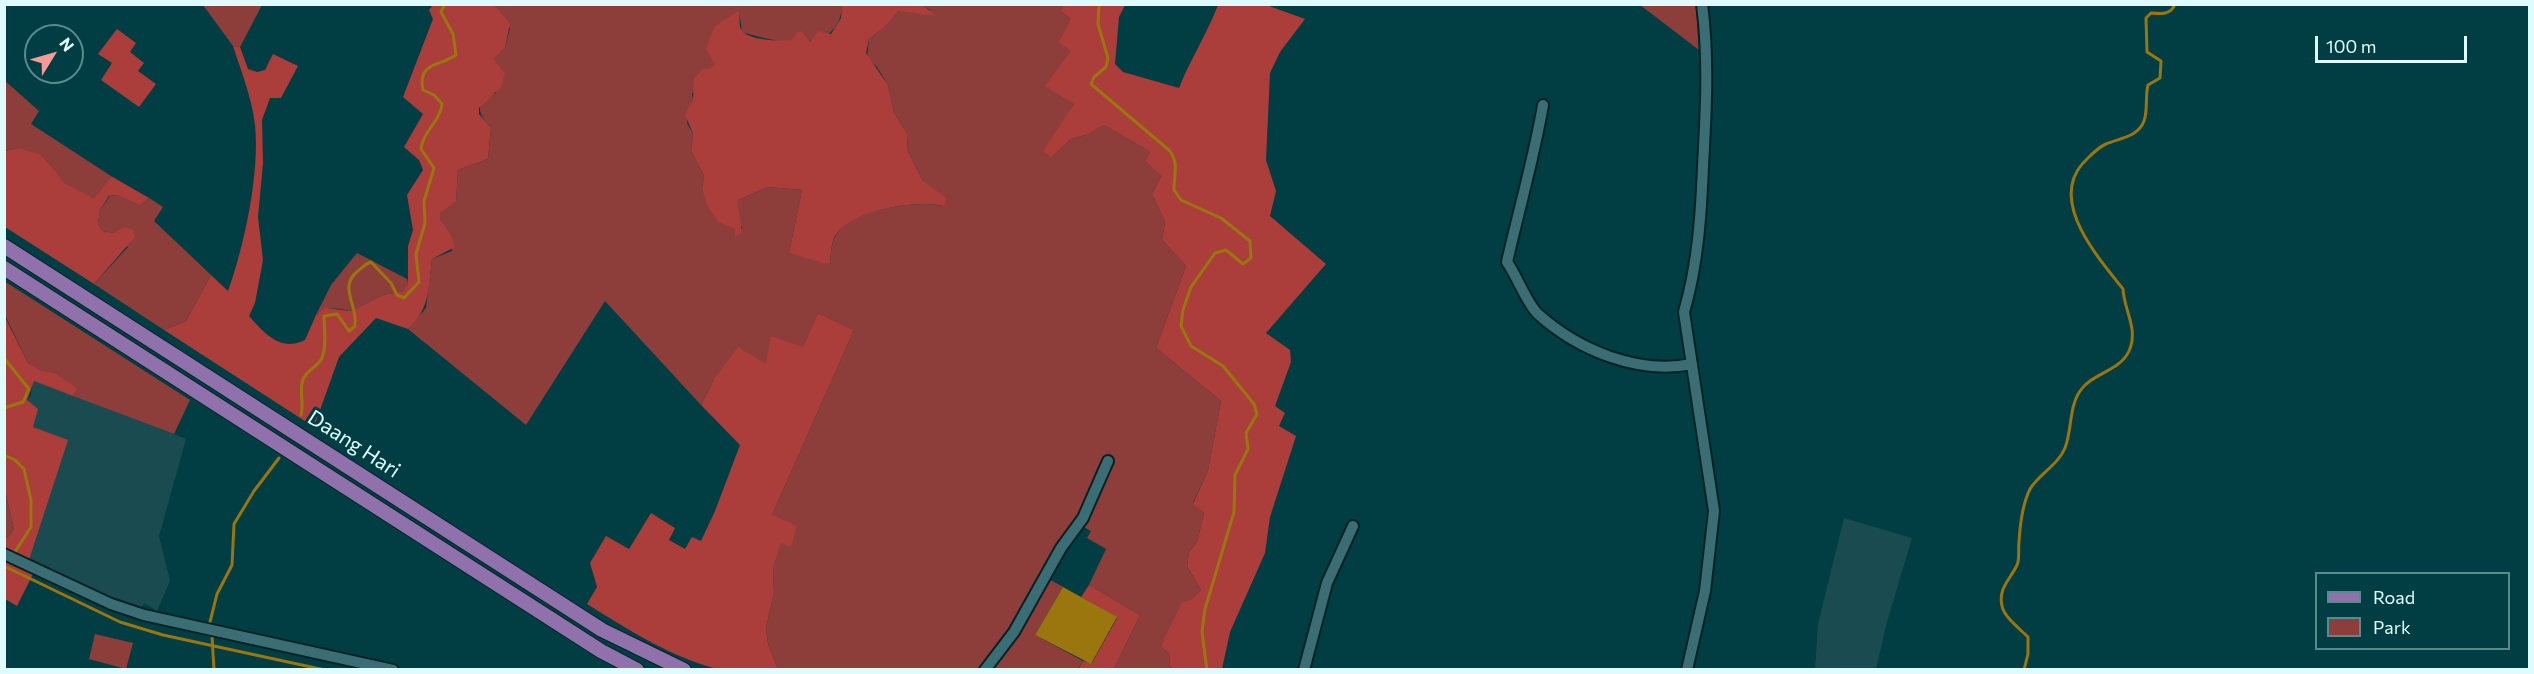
<!DOCTYPE html>
<html>
<head>
<meta charset="utf-8">
<style>
	body { margin:0 }
	#map { position:relative; width:2534px; height:674px; overflow:hidden; background:#013e44; font-family:Commissioner,sans-serif }
	canvas { display:block }
	.frame { position:absolute; inset:0; border:6px solid #e0fbfe; pointer-events:none }
	.legend { position:absolute; left:2315px; top:572px; width:195px; height:78px; box-sizing:border-box; background:#013e44; border:2px solid #5a8a8e; margin:0; padding:8px 10px; list-style:none; font-size:18px; color:#e0fbfe }
	.legend li { display:flex; align-items:center; gap:12px; height:30px }
	.legend b { width:30px; border:2px solid #5a8a8e }
	.north { position:absolute; left:24px; top:24px; width:60px; height:60px; box-sizing:border-box; background:#013e44; border:2px solid #5a8a8e; border-radius:50%; rotate:53deg; font-size:16px; font-weight:700; line-height:24px; text-align:center; color:#e0fbfe }
	.north::after { content:''; display:block; margin:auto; width:21px; height:27px; background:#f59c94; clip-path:polygon(50% 0,100% 100%,50% 72%,0 100%) }
	.scale { position:absolute; left:2315px; top:36px; width:152px; height:27px; box-sizing:border-box; border:3px solid #e0fbfe; border-top:0; padding-left:8px; font-size:18px; line-height:21px; white-space:nowrap; color:#e0fbfe; -webkit-text-stroke:4px #013e44; paint-order:stroke }
</style>
</head>
<body>
<div id="map">
<canvas width="2534" height="674"></canvas>
<div class="frame"></div>
<ul class="legend">
<li><b style="height:8px;background:#9171ab"></b>Road</li>
<li><b style="height:16px;background:#8e3e3a"></b>Park</li>
</ul>
<div class="north">N</div>
<div class="scale">100 m</div>
</div>
<script>
const ctx = document.querySelector('canvas').getContext('2d');
ctx.lineJoin = 'round';
function paint(path, color) {
  ctx.fillStyle = color;
  ctx.fill(path, 'evenodd');
}
function strokePath(path, color, width, dash) {
  ctx.strokeStyle = color;
  ctx.lineWidth = width;
  ctx.lineCap = dash ? 'butt' : 'round';
  ctx.setLineDash(dash || []);
  ctx.stroke(path);
}
function write(font, color, halo, rows, align = 'center') {
  ctx.font = font + ' Commissioner,sans-serif';
  ctx.lineWidth = 6;
  ctx.setLineDash([]);
  ctx.textBaseline = 'middle';
  ctx.strokeStyle = halo;
  ctx.fillStyle = color;
  for (const [text, x, y, turn = 0] of rows) {
    ctx.save();
    ctx.translate(x, y);
    ctx.rotate((+turn || 0) * Math.PI / 180);
    ctx.textAlign = isNaN(turn) ? turn : align;
    if (halo) ctx.strokeText(text, 0, 0);
    ctx.fillText(text, 0, 0);
    ctx.restore();
  }
}
paint(new Path2D(`
	M33,380L186,439L159,536L170,581L157,611L144,603L141,609L122,604L28,563L33,427L27,401L31,395Z
	M1844,518L1912,538L1887,622L1876,669H1815L1818,624Z`), '#194b50');
paint(new Path2D(`
	M203,5H262L240,47L233,46Z
	M494,5H842C840,56 776,43 742,32L739,10L723,24L716,64L692,94L693,100L687,123L693,134L691,151L704,176L702,188L707,198L735,229V236L742,228L737,215L738,200L768,187L802,190L789,253L830,263C831,254 831,243 836,235C852,210 916,199 943,206L923,181L907,149L908,135L894,113L888,85L877,67L867,58L869,39L884,28L899,11H931L923,5H1063L1060,11L1071,19L1074,104L1052,157L1071,139L1089,134L1104,125L1150,152L1147,161L1161,176L1152,194L1165,222L1162,240L1186,266L1156,348L1221,401L1208,470L1193,503L1204,513L1197,542L1189,552L1187,566L1201,590L1190,600L1162,643V648L1169,653L1170,667L1173,669H1114L1140,615L1089,585L1106,549L1087,538L1091,531L1080,525L1047,578L1063,587L1035,635L1083,661L1078,669H778L768,644L766,628L774,592L773,569L781,542L772,515L854,330L818,313L803,348L766,364L714,379L701,405L605,301L526,425L408,329L426,308L432,259L452,251L449,231L440,219V214L456,202L458,170L488,159L491,128C477,112 474,104 496,93L492,59L505,48L510,28Z
	M1640,5H1696L1699,50Z
	M4,80L39,111L31,124L111,176L94,200L65,183L54,171L18,148L5,151Z
	M117,195L140,206L149,198L163,207L154,221L211,275L186,321L164,330L94,284L128,247L114,233L103,231L98,224L100,210L110,196Z
	M357,253L407,279L408,283L405,291L383,295L351,311C337,308 328,306 316,315L331,285Z
	M4,281L190,400L174,434L73,396L76,388L55,373L39,370L28,363L5,315Z
	M4,486L14,529L9,536L5,538Z
	M95,634L133,643L126,669L89,659Z`), '#8e3e3a');
paint(new Path2D(`
	M434,4L494,5L510,24L505,48L493,59L505,73L501,87L479,108V114L491,128L488,159L458,170L456,202L440,214V219L449,231L455,247L432,259C428,289 431,307 408,329L376,318L339,357L314,427L164,330L186,321L211,275L228,291C244,247 260,173 255,125C252,98 241,71 233,46L240,47L248,69L257,72L265,70L273,54L298,66L281,98H270L262,120L263,163L258,217L263,260L255,303L249,316C265,334 281,352 305,340L316,315L325,308L351,311L383,295L404,291L408,283V246L413,230L407,195L423,170L419,160L404,147L423,114L403,97L433,19L429,10Z
	M842,5H923L936,16L899,11L884,28L869,39L866,53L888,85L894,113L908,135L907,149L923,181L946,198L944,206C916,199 852,210 835,236C831,244 831,254 830,263L826,264L789,253L802,190L768,187L738,200C737,212 743,223 741,233L735,237V229L718,222L707,205L702,188L704,176L691,151L693,134L685,114L693,100L694,79L703,69H710L715,64L706,49L714,27L739,10C741,16 738,24 741,29C747,41 781,41 792,40L797,32L801,31L810,42L818,31L831,34L841,18Z
	M1063,5H1125L1119,17L1115,64L1123,72L1179,88C1190,60 1207,34 1218,5L1269,6L1305,19L1280,52L1270,73L1266,160L1276,191L1270,216L1326,264L1266,333L1290,350L1291,362L1275,406L1285,413L1279,426L1296,436L1270,517L1265,553L1230,632L1222,669H1173L1170,667L1169,653L1162,648V643L1182,603L1190,600L1201,590L1187,566L1189,552L1197,542L1204,513L1193,504L1208,470L1221,401L1156,348L1186,266L1162,240L1165,222L1152,194L1161,176L1146,161L1150,152L1104,125L1089,134L1071,139L1052,157L1043,151L1074,104L1045,86L1071,51L1059,42L1071,19L1060,11Z
	M117,29L136,43L130,52L144,63L138,71L156,84L139,107L101,80L112,63L98,54Z
	M18,148L41,155L65,183L94,199L111,176L149,198L140,206L117,195L109,196L100,210L98,224L103,231L114,233L125,227L133,230L135,237L94,284L5,227V151Z
	M818,313L854,330L772,515L797,526L791,547L781,543L773,569L774,592L766,628L768,644L778,669C759,670 735,673 717,669C671,657 627,629 587,604L597,587L590,563L606,536L629,549L651,513L675,528L669,540L685,549L692,537L701,541L715,511L740,445L701,405L714,379L738,347L766,364L771,336L803,347Z
	M4,315L28,363L40,370L55,373L77,388L73,396L34,381L27,400L38,409L33,427L68,440L28,563L5,551V538L9,536L14,529L4,486Z
	M4,558L34,572L17,606L5,599Z
	M1089,585L1140,615L1114,669L1078,670L1083,661L1092,663L1117,618L1081,597Z`), '#ab3d3a');
paint(new Path2D(`
	M1063,587L1117,617L1091,664L1035,635Z`), '#9b750e');
strokePath(new Path2D(`
	M1099,4L1098,24L1108,58L1106,67L1094,77L1091,84L1170,151C1179,164 1174,174 1174,190L1181,200L1221,218L1250,241L1251,258L1243,264L1226,250L1215,253L1191,287L1183,310L1181,326L1191,346L1223,366L1254,404L1257,414L1246,433L1248,449L1235,475L1234,512L1205,609L1202,632L1207,670
	M4,358L29,389L23,402L4,408
	M301,415C304,404 300,394 302,383C304,371 317,368 322,358C327,346 324,329 324,316L337,314L349,331L355,326C358,303 337,287 359,270C364,266 365,264 371,262L391,283L397,295L404,298L419,282L416,254L425,223L424,201L434,168L421,149C423,131 440,122 442,104L434,95L423,90C417,61 442,66 456,55L453,34L441,12L445,4
	M4,455L15,460L24,469L31,500V527L13,555
	M4,566L120,622L163,635L325,670
	M210,622L217,594L232,565L234,524L254,491L279,458
	M212,636L214,670
	M2024,670L2028,654V637C2020,629 2004,617 2002,606C1998,588 2010,580 2017,565C2020,559 2018,549 2019,542C2020,525 2022,505 2030,489C2039,474 2058,465 2065,448C2072,430 2069,407 2080,391C2092,373 2120,371 2129,351C2139,329 2124,311 2123,289C2097,256 2044,197 2088,158C2093,153 2099,147 2106,144C2120,138 2138,137 2144,121C2148,111 2145,96 2148,85L2160,78L2161,61L2147,52L2146,18L2151,13C2161,14 2171,15 2175,4`), '#9b750e', 3);
const minor = new Path2D(`
	M1543,105C1534,158 1519,209 1507,262C1517,276 1527,304 1538,314C1578,350 1638,375 1692,364
	M4,554L111,604L144,615L393,670
	M985,670L1014,632L1061,548L1083,518L1108,461
	M1304,670L1327,583L1353,526
	M1687,670L1705,591L1714,511L1684,312C1698,264 1701,215 1703,166C1706,112 1709,58 1702,4`);
const major = new Path2D(`
	M4,246L602,630L684,670
	M4,268L601,651L637,670`);
strokePath(minor, '#062225', 14);
strokePath(major, '#062225', 16);
strokePath(minor, '#3a6e74', 10);
strokePath(major, '#9171ab', 14);
write('21px', '#e0fbfe', '#013e44', [
	["Daang Hari",354,444,33]
]);
</script>
</body>
</html>
